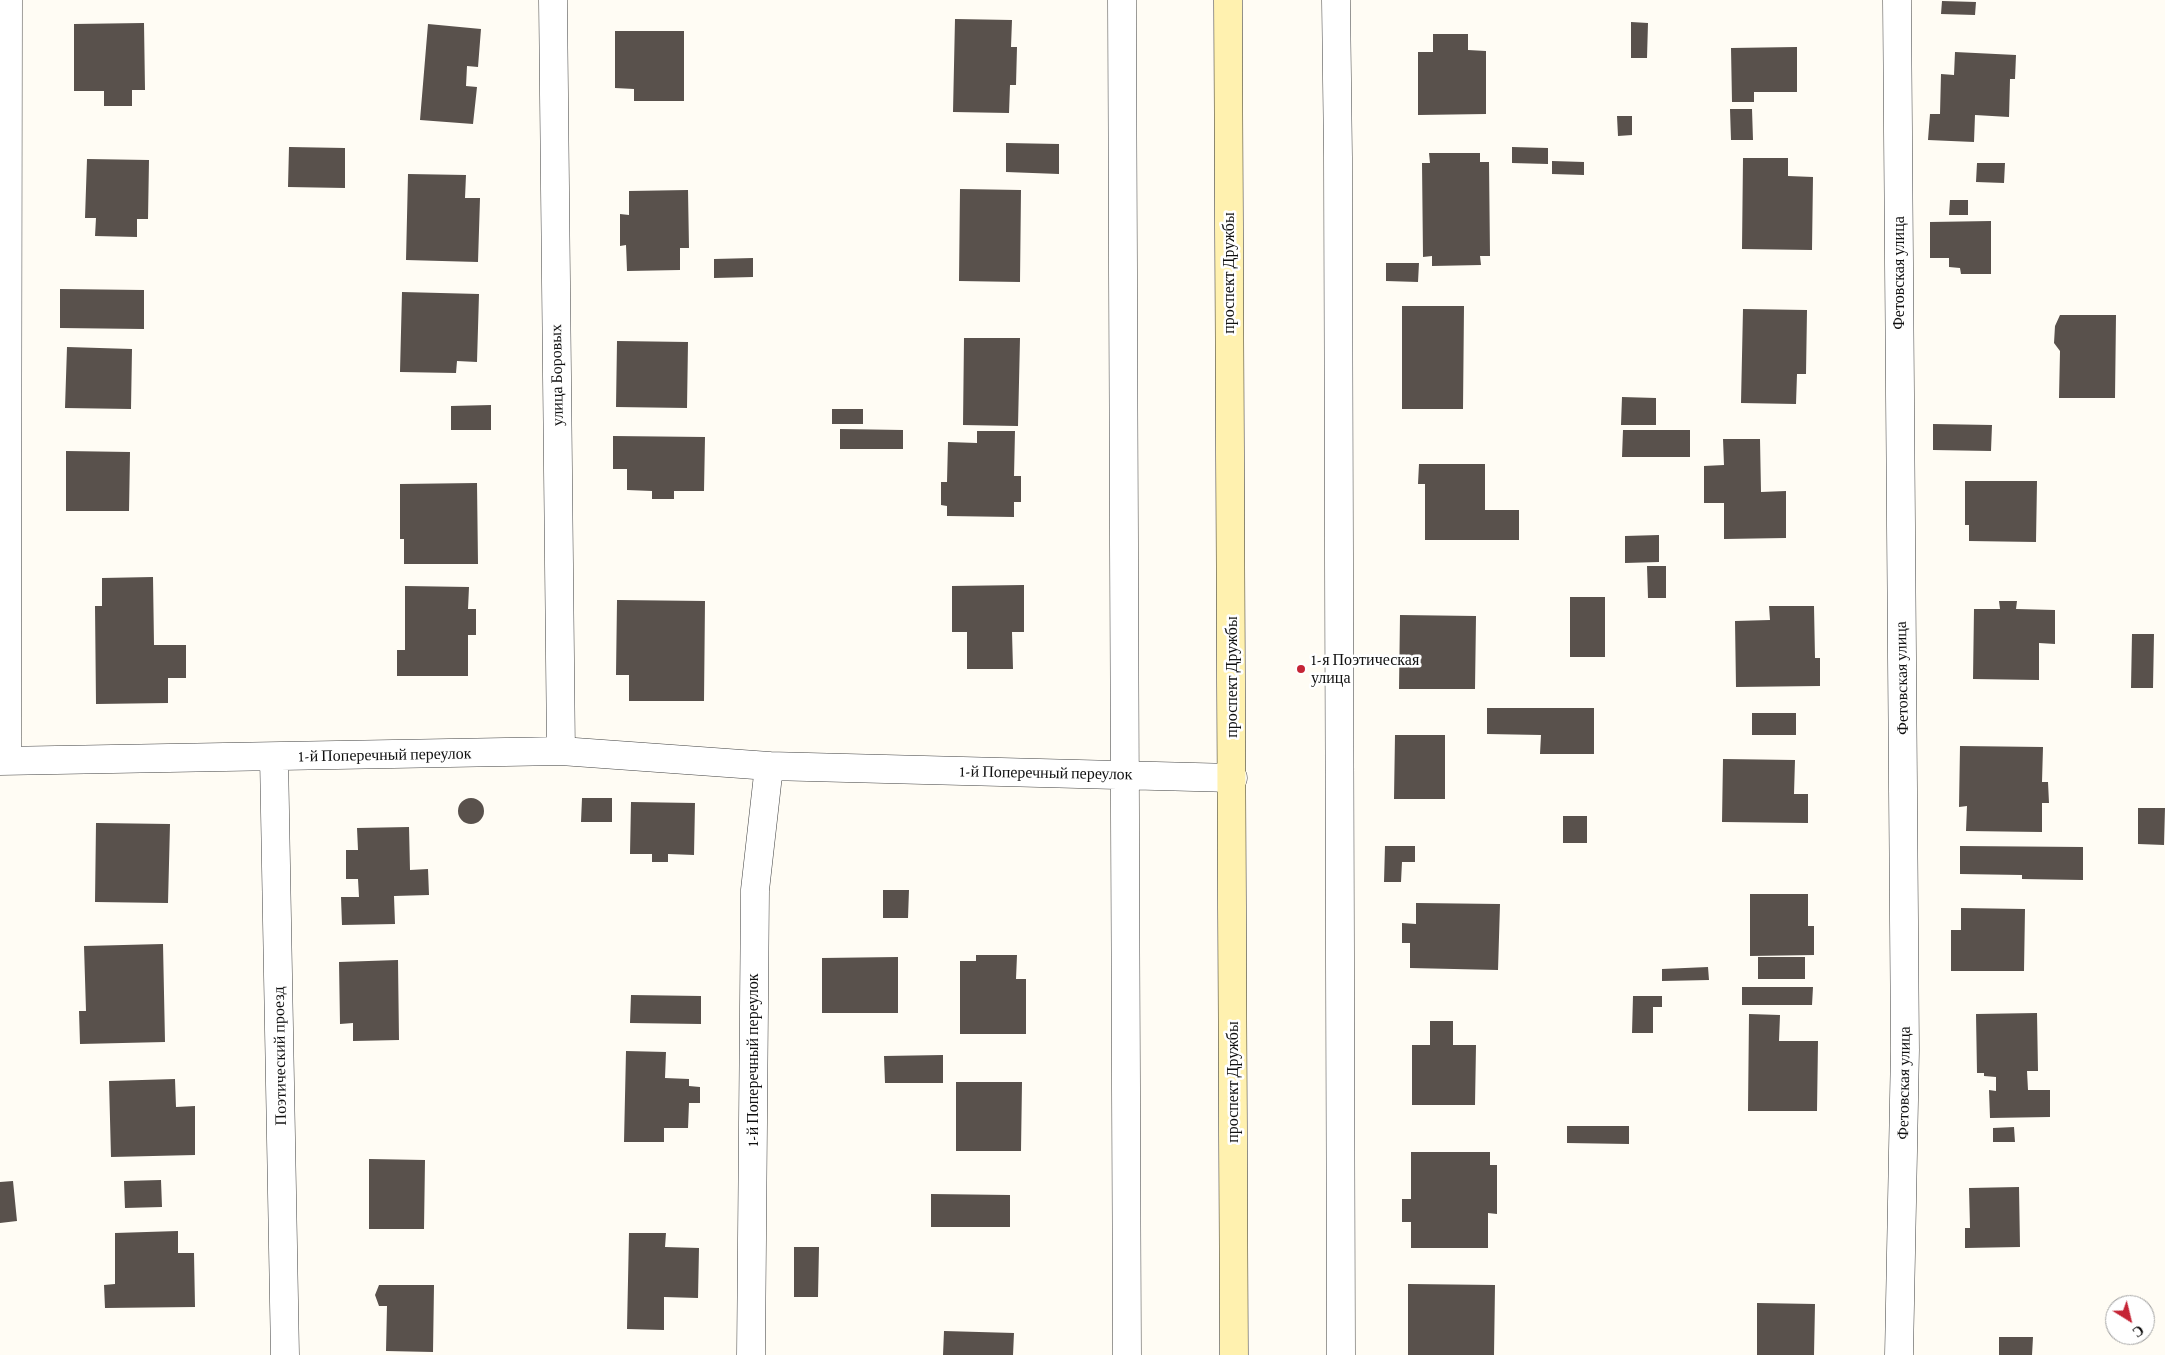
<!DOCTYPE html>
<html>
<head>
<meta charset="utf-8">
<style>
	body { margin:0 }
	#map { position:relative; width:2165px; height:1355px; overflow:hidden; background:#fffcf4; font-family:"Crimson Pro",serif }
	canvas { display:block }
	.north { position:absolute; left:2105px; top:1295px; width:50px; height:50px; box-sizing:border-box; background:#fff; border:1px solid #9f9f9f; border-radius:50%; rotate:144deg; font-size:14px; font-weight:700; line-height:20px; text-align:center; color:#101010 }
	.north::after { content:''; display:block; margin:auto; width:18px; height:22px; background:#c52435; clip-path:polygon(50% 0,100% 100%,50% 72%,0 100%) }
</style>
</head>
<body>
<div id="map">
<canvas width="2165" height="1355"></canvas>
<div class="north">С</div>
</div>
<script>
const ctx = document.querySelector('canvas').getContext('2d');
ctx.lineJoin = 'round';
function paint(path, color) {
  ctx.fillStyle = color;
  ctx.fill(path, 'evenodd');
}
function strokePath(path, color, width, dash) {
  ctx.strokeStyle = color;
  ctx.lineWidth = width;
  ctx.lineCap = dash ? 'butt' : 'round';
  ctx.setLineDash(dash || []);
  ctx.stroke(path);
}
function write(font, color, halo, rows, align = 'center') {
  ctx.font = font + ' "Crimson Pro",serif';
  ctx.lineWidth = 5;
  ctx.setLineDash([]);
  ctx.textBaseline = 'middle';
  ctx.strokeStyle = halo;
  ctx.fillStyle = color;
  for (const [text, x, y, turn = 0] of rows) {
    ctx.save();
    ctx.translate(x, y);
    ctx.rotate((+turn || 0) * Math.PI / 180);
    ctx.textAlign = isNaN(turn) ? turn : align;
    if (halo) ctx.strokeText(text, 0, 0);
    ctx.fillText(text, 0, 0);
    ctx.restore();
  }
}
paint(new Path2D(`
	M1942,1L1976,2L1975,15L1941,14Z
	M955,19L1012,20L1011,47H1017L1016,85H1010L1009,113L953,112Z
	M1631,22L1648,23L1647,58H1631Z
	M144,23L145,90H132V106H104V91H74V24Z
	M428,24L481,29L478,67L467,66L466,86L477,87L473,124L420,120Z
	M615,31H684V101H634V89L615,88Z
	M1433,34H1468V50L1486,51V114L1418,115V52H1433Z
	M1797,47V92H1754V102H1732L1731,48Z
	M1955,52L2016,55L2015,79H2010L2009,117L1975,115L1974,142L1928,140L1930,114H1940L1941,74L1954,75Z
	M1730,109H1752L1753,140H1731Z
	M1617,116H1632V135L1618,136Z
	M1006,143L1059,144V174L1006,172Z
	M289,147L345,148V188L288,187Z
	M1512,147L1548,148V164L1512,163Z
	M1429,153H1480V162H1489L1490,256H1480L1481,265L1432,266V256L1423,257L1422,163H1430Z
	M1743,158H1788V176L1813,177L1812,250L1742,249Z
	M87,159L149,160L148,219H137V237L95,236L96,218H85Z
	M1552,161L1584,162V175L1552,174Z
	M1977,163H2005L2004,183L1976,182Z
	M408,174L466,175L465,198H480L478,262L406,260Z
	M960,189L1021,190L1020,282L959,281Z
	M688,190L689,248H680V270L627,271L626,245L620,246V214L629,215V191Z
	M1950,200H1968V215H1949Z
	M1991,221V274H1961L1960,268L1949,267V258H1930V222Z
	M753,258V277L714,278V259Z
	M1386,263H1419L1418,282L1386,281Z
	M60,289L144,290V329L60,328Z
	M402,292L479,294L477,362L457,361L456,373L400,372Z
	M1402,306H1464L1463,409H1402Z
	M1743,309L1807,310L1806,374H1797L1796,404L1741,403Z
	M2060,315H2116L2115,398H2059L2060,351L2054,343L2055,326Z
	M964,338H1020L1018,426L963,425Z
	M617,341L688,342L687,408L616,407Z
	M67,347L132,349L131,409L65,408Z
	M1622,397L1656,398V425H1621Z
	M491,405V430H451V406Z
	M832,409H863V424H832Z
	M1933,424L1992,425L1991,451L1933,450Z
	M840,429L903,430V449H840Z
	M1623,430H1690V457H1622Z
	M977,431H1015L1014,476H1021V502H1014V517L947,516V506L941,505V482H947L948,442L977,443Z
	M613,436L705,437L704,491H674V499H652V491L627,490V469H613Z
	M1723,439H1760L1761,492L1786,491V538L1724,539V503H1704V466L1724,465Z
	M66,451L130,452L129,511H66Z
	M1419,464H1485V510H1519V540H1425V484H1418Z
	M1965,481H2037L2036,542L1969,541V525H1965Z
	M477,483L478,564H404V539H400V484Z
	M1659,535V562L1625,563V536Z
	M1647,566H1666V598H1648Z
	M153,577L154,645H186V678H168V703L96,704L95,606H102V578Z
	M1024,585V632H1012L1013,669H967V632H952V586Z
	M405,586L469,587L468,609H476V635H468V676H397V650H405Z
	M1570,597H1605V657H1570Z
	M617,600L705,601L704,701H629V675H616Z
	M1999,601H2017L2016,609L2055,610V644L2039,643V680L1973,679L1974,609H2000Z
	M1769,606H1814L1815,658H1820V686L1736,687L1735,621L1770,620Z
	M1400,615L1476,616L1475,689H1399Z
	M2132,634H2154L2153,688H2131Z
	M1487,708H1594V754H1540L1541,735L1487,734Z
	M1752,713H1796V735H1752Z
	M1395,735H1445V799H1394Z
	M1960,746L2043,747L2042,782H2048L2049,803H2042V832L1966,831L1967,806L1959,807Z
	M1723,759L1795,760L1794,794H1808V823L1722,822Z
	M582,798H612V822H581Z
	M458 811a13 13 0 1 1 26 0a13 13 0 1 1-26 0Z
	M631,802L695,803L694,855L668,854V862H652V854H630Z
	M2138,808H2165L2164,845L2138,844Z
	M1563,816H1587V843H1563Z
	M96,823L170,824L168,903L95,902Z
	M409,827L410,870L428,869L429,895L394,896L395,924L342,925L341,897H359L358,879H346V850H358L357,828Z
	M1385,846H1415V862H1402L1401,882H1384Z
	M1960,846L2083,847V880L2022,879V875L1960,874Z
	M883,890H909L908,918H883Z
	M1750,894H1808V926H1814V955L1750,956Z
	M1416,903L1500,904L1498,970L1410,968V943H1402V923L1416,924Z
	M1961,908L2025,909L2024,971H1951V930H1961Z
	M163,944L165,1042L80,1044L79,1011H86L84,946Z
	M976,955H1017L1016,979H1026V1034H960V961H976Z
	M898,957V1013H822V958Z
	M1758,957H1805V979H1758Z
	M398,960L399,1040L353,1041V1023L340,1024L339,962Z
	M1708,967L1709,980L1662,981V969Z
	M1742,987H1813L1812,1005H1742Z
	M631,995L701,996V1024L630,1023Z
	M1633,996H1662V1007H1653V1033H1632Z
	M2037,1013L2038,1071H2027L2028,1090H2050V1117L1990,1118L1989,1090L1996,1091V1077L1984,1076V1073H1977L1976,1014Z
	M1749,1014L1780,1015L1779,1041H1818L1817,1111H1748Z
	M1430,1021H1453V1045H1476L1475,1105H1412V1045H1430Z
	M626,1051L666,1052L665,1078L689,1079V1086L700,1087V1103H689L688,1128H664V1142H624Z
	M943,1055V1083H885L884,1056Z
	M175,1079L176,1107L195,1106V1155L111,1157L109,1081Z
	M956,1082H1022L1021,1151H956Z
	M1567,1126H1629V1144L1567,1143Z
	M2014,1127L2015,1142H1993V1128Z
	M1411,1152H1490V1165H1497V1214L1488,1213V1248H1411V1222H1402V1199H1411Z
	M369,1159L425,1160L424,1229H369Z
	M161,1180L162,1207L125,1208L124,1181Z
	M13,1181L17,1221L0,1223V1182Z
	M2019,1187L2020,1247L1965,1248V1228H1970L1969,1188Z
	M931,1194L1010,1195V1227H931Z
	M178,1231V1253H194L195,1307L105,1308L104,1285L115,1284V1233Z
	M629,1233H666L665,1247L699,1248L698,1298L664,1297V1330L627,1329Z
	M794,1247H819L818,1297H794Z
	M1408,1284L1495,1285L1494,1355H1408Z
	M379,1285H434L433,1352L386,1351L387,1306H379L375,1295Z
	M1757,1303L1815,1304L1814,1355H1757Z
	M944,1331L1014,1333L1013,1355H943Z
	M1999,1337H2033L2032,1355H1999Z`), '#59514c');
const street = new Path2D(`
	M553,0L561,751
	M1122,0L1127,1355
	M1336,0L1338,157L1341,1355
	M1897,0L1905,1049L1899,1355
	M274,757L285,1355
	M7,760L8,0
	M0,761L561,751L769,766L1233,778
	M751,1355L755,890L769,766`);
const secondary = new Path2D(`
	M1228,0L1234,1355`);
strokePath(street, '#434343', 29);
strokePath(secondary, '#323232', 29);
strokePath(street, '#fff', 28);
strokePath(secondary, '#fff1af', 28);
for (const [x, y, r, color] of [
	[1301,669,5,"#c52435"]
]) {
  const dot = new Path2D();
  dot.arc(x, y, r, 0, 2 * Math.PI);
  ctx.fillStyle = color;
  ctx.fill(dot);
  strokePath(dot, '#fff', 2);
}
write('16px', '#101010', '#fff', [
	["проспект Дружбы",1229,273,-90],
	["Фетовская улица",1899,273,-90],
	["улица Боровых",557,375,-91],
	["проспект Дружбы",1232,677,-90],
	["Фетовская улица",1902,678,-91],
	["1-й Поперечный переулок",385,755,-1],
	["1-й Поперечный переулок",1046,773,1],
	["Поэтический проезд",280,1056,-91],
	["1-й Поперечный переулок",753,1060,-90],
	["проспект Дружбы",1233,1082,-90],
	["Фетовская улица",1904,1083,-89]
]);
write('16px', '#101010', '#fff', [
	["1-я Поэтическая",1311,660],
	["улица",1311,678]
], 'left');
</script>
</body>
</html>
